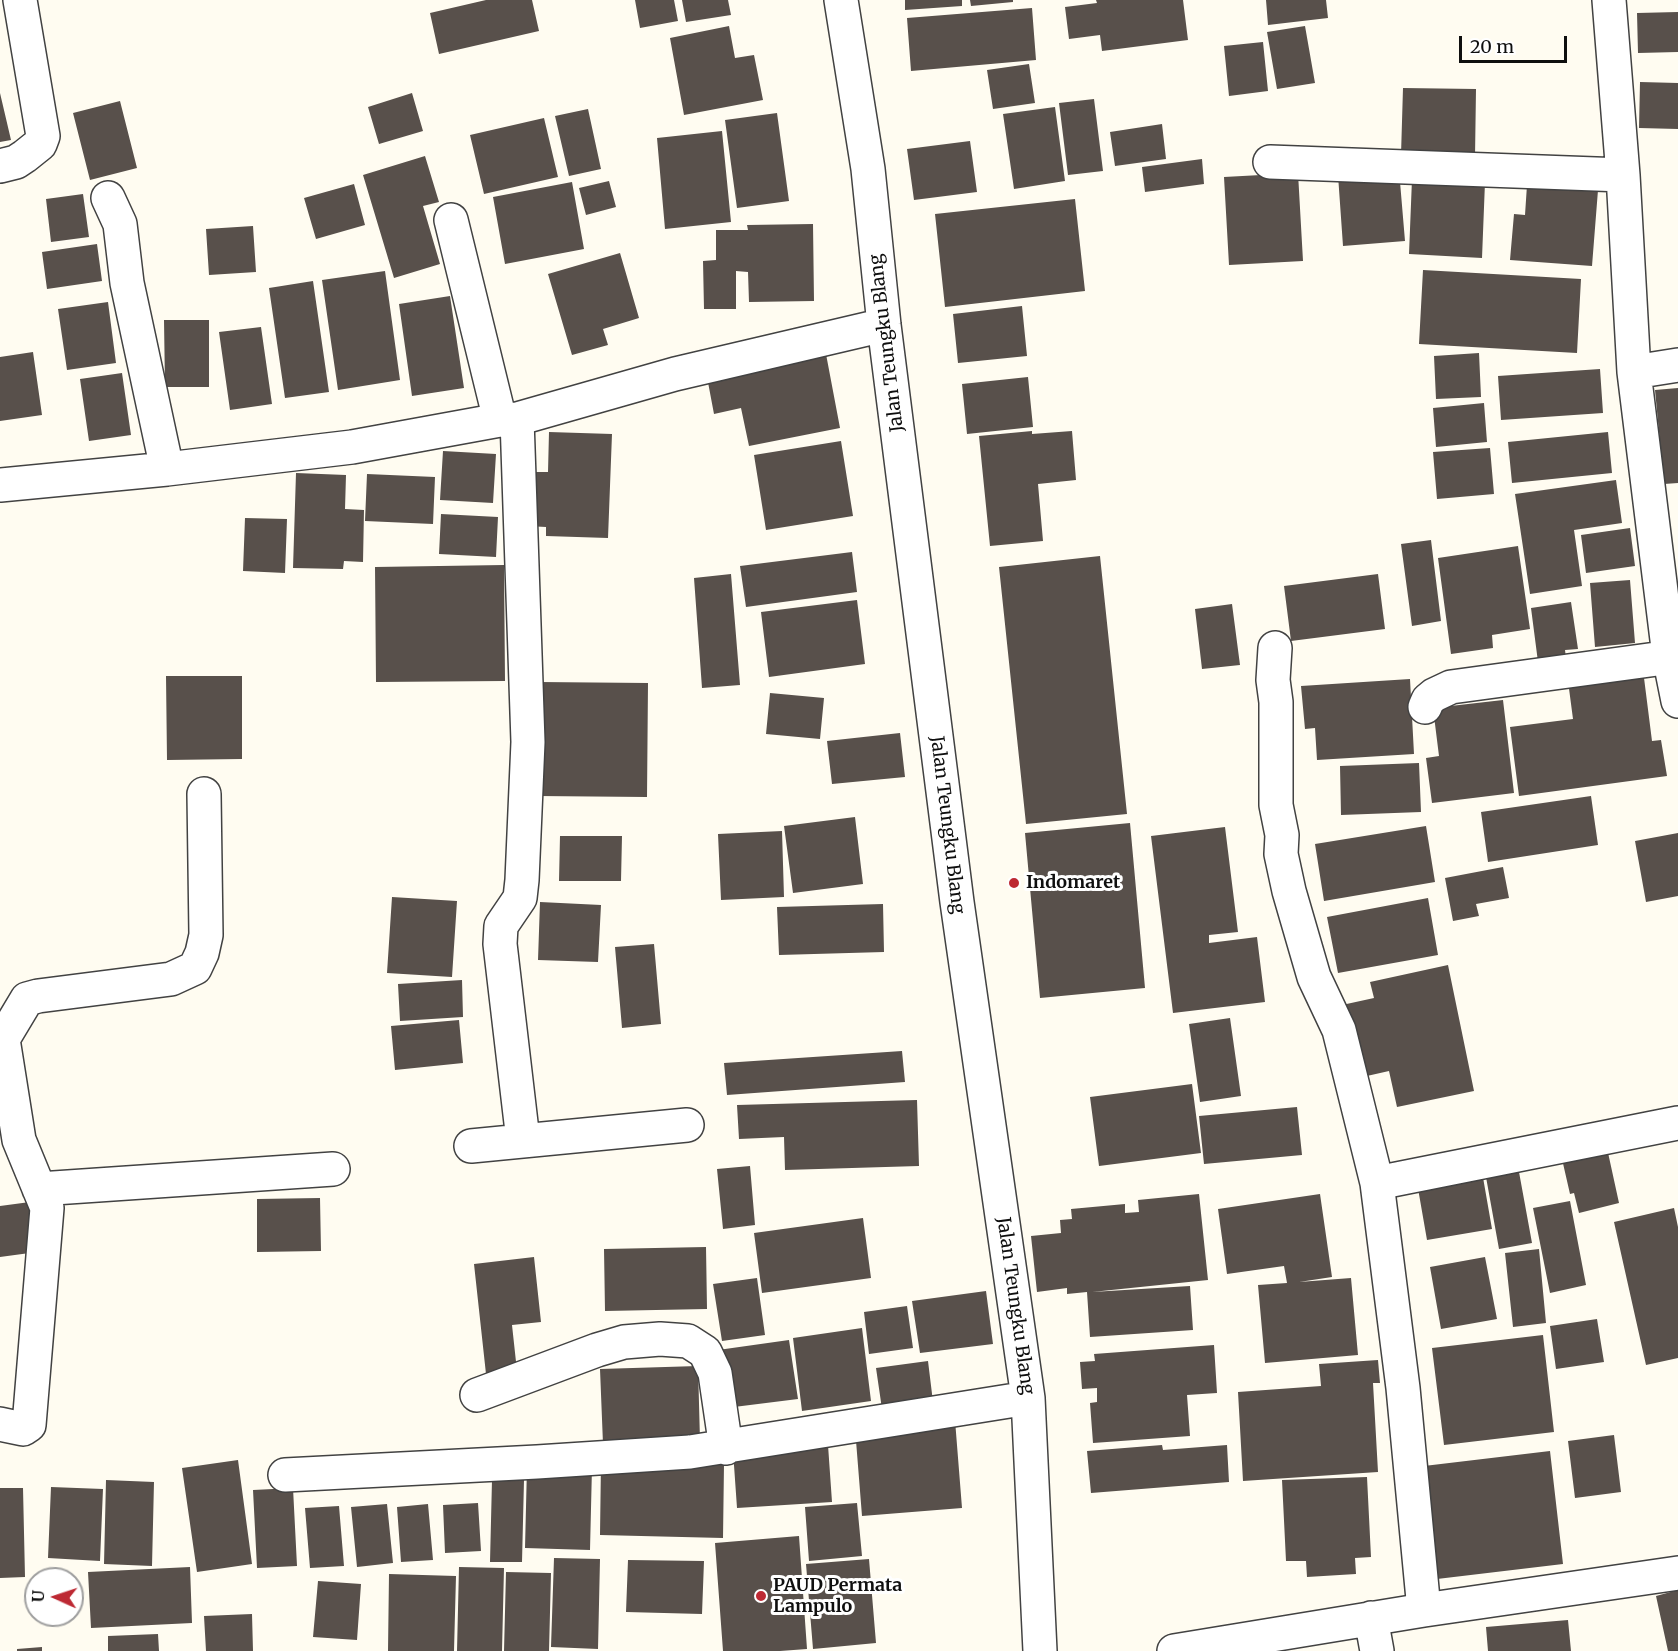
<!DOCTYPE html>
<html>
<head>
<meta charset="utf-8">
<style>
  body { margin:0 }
  #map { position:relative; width:1678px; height:1651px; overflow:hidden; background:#fffcf1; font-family:Merriweather,serif }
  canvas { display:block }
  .north { position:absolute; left:24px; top:1567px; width:60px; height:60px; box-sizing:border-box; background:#fff; border:2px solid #9f9f9f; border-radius:50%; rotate:273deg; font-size:16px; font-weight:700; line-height:24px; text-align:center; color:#0f0f0f }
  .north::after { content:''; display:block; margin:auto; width:21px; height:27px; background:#bd2933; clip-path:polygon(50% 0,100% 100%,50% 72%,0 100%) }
  .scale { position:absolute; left:1459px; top:36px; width:108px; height:27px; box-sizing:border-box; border:3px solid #0f0f0f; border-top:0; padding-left:8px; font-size:18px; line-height:21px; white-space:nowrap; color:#0f0f0f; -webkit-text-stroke:4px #fff; paint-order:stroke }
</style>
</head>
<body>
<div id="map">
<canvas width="1678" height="1651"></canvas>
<div class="north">U</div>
<div class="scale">20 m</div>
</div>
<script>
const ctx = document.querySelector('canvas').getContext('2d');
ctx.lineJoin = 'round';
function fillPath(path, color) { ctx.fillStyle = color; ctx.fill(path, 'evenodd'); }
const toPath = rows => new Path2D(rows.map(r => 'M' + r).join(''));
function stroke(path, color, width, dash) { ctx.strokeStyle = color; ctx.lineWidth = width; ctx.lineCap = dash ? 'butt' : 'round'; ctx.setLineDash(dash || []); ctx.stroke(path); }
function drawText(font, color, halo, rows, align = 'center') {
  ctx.font = font + ' Merriweather,serif'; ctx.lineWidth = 6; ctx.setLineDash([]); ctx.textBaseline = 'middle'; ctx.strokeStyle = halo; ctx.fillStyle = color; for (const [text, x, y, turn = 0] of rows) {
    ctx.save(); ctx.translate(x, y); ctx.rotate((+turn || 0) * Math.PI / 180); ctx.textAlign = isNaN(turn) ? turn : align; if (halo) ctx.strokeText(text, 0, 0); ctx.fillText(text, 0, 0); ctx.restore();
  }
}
fillPath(toPath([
  [486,0,532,0,539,31,439,54,430,13],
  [635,0,674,0,678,21,640,28],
  [682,0,728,0,731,15,686,22],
  [905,0,962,0,962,6,905,10],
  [970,0,1013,0,1013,2,971,6],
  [1096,0,1183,0,1188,40,1102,51,1100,35,1069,39,1065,7,1097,3],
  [1266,0,1326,0,1328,18,1268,25],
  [1032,8,1036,60,911,71,907,18],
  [1678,12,1678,52,1638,53,1637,13],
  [729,26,735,58,754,55,763,100,684,115,670,38],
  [1305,26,1315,83,1277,89,1267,32],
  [1263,42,1268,91,1229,96,1224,46],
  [1029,64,1035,103,993,109,987,70],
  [1640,82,1678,83,1678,129,1639,128],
  [1403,88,1476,89,1475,157,1401,155],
  [0,93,11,140,0,142],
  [412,93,423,131,379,144,368,107],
  [1094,99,1103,171,1068,175,1059,103],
  [120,101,137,168,90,180,73,113],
  [1055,107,1065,181,1014,189,1003,114],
  [588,109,601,169,569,176,555,116],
  [777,113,789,201,737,208,725,120],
  [544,118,558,177,484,194,470,135],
  [1162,124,1166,159,1115,166,1110,132],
  [722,131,731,222,665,229,657,138],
  [970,141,977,192,914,200,907,149],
  [425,156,439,202,423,206,440,264,394,278,363,175],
  [1202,159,1204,184,1145,192,1142,167],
  [1399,170,1405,241,1343,246,1338,175],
  [1298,173,1303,261,1229,265,1224,177],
  [1412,179,1485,182,1482,258,1409,254],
  [609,181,616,207,586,215,579,188],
  [572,182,584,249,505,264,493,197],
  [354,184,365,225,316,239,304,198],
  [1527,185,1598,190,1592,266,1510,260,1514,214,1525,215],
  [83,194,89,237,51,242,46,199],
  [1075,199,1085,291,945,307,935,214],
  [813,224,814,301,749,302,748,272,736,271,736,309,704,309,703,261,716,260,716,230,748,230,747,225],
  [253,226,256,272,209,275,206,229],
  [97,244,102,281,47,289,42,252],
  [620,253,639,318,603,329,608,345,572,355,548,274],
  [1423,270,1581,279,1577,353,1419,344],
  [385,271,400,380,338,390,322,280],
  [313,281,329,392,285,398,269,288],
  [450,296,464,388,412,396,399,304],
  [108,302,116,363,67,370,58,309],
  [1022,306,1027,356,958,363,953,314],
  [164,320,209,320,209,387,165,387],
  [261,327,272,404,230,410,219,332],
  [33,352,42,415,0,421,0,357],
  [1479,353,1481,397,1436,399,1434,356],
  [826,354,840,428,749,446,741,408,714,414,707,377],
  [1600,369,1603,413,1501,420,1498,376],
  [122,373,131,435,89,441,80,379],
  [1028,377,1033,427,967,434,962,384],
  [1678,388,1678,483,1664,484,1655,390],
  [1484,403,1487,442,1436,447,1433,408],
  [1032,431,1032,434,1072,431,1076,480,1038,484,1043,541,990,546,979,436],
  [549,432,612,434,608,538,546,536,546,527,527,526,529,472,548,472],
  [1608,432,1612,473,1512,483,1508,442],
  [841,441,853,516,766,530,754,455],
  [1490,448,1494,494,1437,499,1433,452],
  [443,451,496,454,493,503,440,500],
  [296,473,346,475,345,509,364,510,363,562,344,561,343,569,293,568],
  [367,474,435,477,433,524,365,521],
  [1616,480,1622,523,1574,530,1582,586,1530,594,1515,494],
  [441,514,498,517,496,557,439,554],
  [245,518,287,519,285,573,243,571],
  [1630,528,1635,566,1586,573,1581,535],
  [1431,540,1441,621,1412,626,1401,544],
  [1518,546,1530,629,1492,635,1493,648,1451,654,1438,558],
  [852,552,857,592,746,607,740,566],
  [1100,556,1127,814,1026,824,999,567],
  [504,565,505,681,376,682,375,567],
  [731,574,740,685,702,688,694,578],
  [1378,574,1385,629,1291,641,1284,586],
  [1630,580,1635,643,1595,647,1590,583],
  [857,600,865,664,769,677,761,612],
  [1571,602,1578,649,1565,650,1566,658,1538,662,1531,608],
  [1232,604,1240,665,1202,669,1195,609],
  [1643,670,1652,741,1661,740,1667,776,1519,796,1510,727,1573,719,1568,681],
  [166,676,242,676,242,759,167,760],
  [1410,679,1414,754,1317,760,1315,728,1305,729,1301,686],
  [539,682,648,683,647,797,538,796],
  [770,693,824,698,820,739,766,734],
  [1503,700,1514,793,1432,803,1426,758,1439,756,1433,708],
  [900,733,905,777,832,784,827,741],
  [1419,763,1421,812,1341,815,1340,766],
  [1591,796,1598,845,1488,862,1481,812],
  [855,817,863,884,793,893,784,826],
  [1130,823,1145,988,1040,998,1025,833],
  [1426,826,1435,882,1324,901,1315,844],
  [1225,827,1238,932,1209,935,1209,943,1257,937,1265,1002,1173,1013,1151,836],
  [782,831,784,897,721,900,718,834],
  [1678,833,1678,896,1646,902,1635,841],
  [560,836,622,836,621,881,559,881],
  [1503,867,1509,898,1476,904,1479,916,1453,921,1445,878],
  [392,897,457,901,452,977,387,973],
  [1428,898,1438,955,1338,973,1327,917],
  [540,902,601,905,598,962,538,960],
  [883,904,884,952,779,955,777,907],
  [654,944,661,1024,622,1028,615,947],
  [1448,965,1474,1091,1397,1107,1389,1071,1358,1078,1342,1005,1374,998,1370,982],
  [462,980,463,1017,400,1021,398,984],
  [1230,1018,1241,1096,1200,1102,1189,1024],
  [459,1020,463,1063,395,1070,391,1026],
  [902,1051,905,1082,727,1095,724,1063],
  [1192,1084,1201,1153,1099,1166,1090,1097],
  [917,1100,919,1166,785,1170,784,1137,739,1139,737,1105],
  [1297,1107,1302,1155,1204,1164,1199,1116],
  [1607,1148,1619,1203,1579,1213,1574,1193,1570,1194,1562,1159],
  [750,1166,755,1225,723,1229,717,1169],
  [1481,1166,1492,1229,1427,1240,1416,1177],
  [1519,1172,1532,1243,1499,1249,1486,1177],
  [1199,1194,1208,1280,1092,1292,1190,1286,1193,1330,1090,1337,1087,1292,1067,1294,1067,1288,1037,1292,1031,1236,1061,1233,1060,1220,1072,1219,1071,1209,1125,1204,1125,1213,1139,1212,1138,1200],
  [1320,1194,1332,1277,1299,1282,1351,1278,1358,1355,1265,1363,1258,1285,1287,1283,1284,1266,1227,1274,1218,1209],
  [320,1198,321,1251,257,1252,257,1199],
  [1570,1201,1586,1285,1550,1293,1533,1208],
  [30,1202,37,1252,0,1257,0,1206],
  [1674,1208,1678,1227,1678,1358,1646,1365,1614,1222],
  [863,1218,871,1278,762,1293,754,1233],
  [706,1247,707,1309,605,1311,604,1249],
  [1539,1249,1546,1323,1513,1327,1505,1253],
  [534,1257,541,1322,512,1325,517,1371,486,1374,474,1264],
  [1485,1257,1497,1319,1441,1329,1430,1267],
  [757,1278,765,1335,722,1341,713,1284],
  [986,1291,993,1344,920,1353,912,1301],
  [907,1306,913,1348,869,1354,864,1312],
  [1597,1319,1604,1362,1556,1369,1550,1326],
  [862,1328,871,1401,802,1411,793,1338],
  [1543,1335,1554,1432,1444,1445,1432,1348],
  [789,1340,798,1399,726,1408,718,1350],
  [1214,1345,1217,1393,1187,1395,1190,1436,1093,1443,1090,1403,1097,1402,1097,1388,1082,1389,1080,1362,1095,1361,1094,1354],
  [1378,1360,1380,1383,1373,1383,1378,1472,1243,1481,1238,1392,1321,1386,1319,1364],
  [928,1361,933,1402,882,1409,876,1368],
  [698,1366,700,1441,603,1444,600,1369],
  [955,1420,962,1508,862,1516,855,1428],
  [1614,1435,1621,1492,1575,1498,1568,1441],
  [828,1445,832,1502,737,1508,733,1451],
  [1162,1445,1163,1450,1227,1445,1229,1482,1091,1493,1087,1451],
  [1550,1451,1563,1564,1437,1579,1424,1466],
  [238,1460,252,1564,197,1572,182,1468],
  [601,1461,724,1464,723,1538,600,1535],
  [527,1466,592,1467,590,1550,525,1548],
  [1367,1477,1371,1557,1355,1558,1356,1574,1307,1577,1306,1561,1286,1561,1282,1480],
  [106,1480,154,1482,152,1566,104,1564],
  [492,1480,524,1480,522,1562,490,1562],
  [51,1487,103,1489,100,1561,48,1558],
  [0,1488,23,1488,25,1577,0,1578],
  [293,1488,297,1566,257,1568,253,1490],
  [478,1503,481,1551,445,1553,443,1505],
  [857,1503,862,1556,809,1561,805,1507],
  [387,1504,393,1563,357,1567,351,1507],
  [428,1504,433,1560,401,1562,397,1507],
  [339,1506,344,1566,310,1568,305,1508],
  [799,1536,807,1649,780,1651,723,1651,715,1543],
  [554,1558,600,1559,598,1649,551,1647],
  [869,1559,876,1643,813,1649,806,1564],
  [628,1560,704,1561,702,1614,626,1612],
  [190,1567,192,1623,91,1628,88,1572],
  [459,1567,504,1568,502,1651,457,1651],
  [506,1572,551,1573,549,1651,504,1651],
  [389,1574,456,1576,454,1651,388,1651],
  [318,1581,361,1584,357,1640,313,1637],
  [1678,1590,1678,1651,1668,1651,1656,1596],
  [252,1614,253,1651,206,1651,204,1616],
  [1568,1620,1571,1651,1488,1651,1486,1627],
  [158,1634,159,1651,108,1651,108,1636],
  [42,1647,42,1651,17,1651,17,1649]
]), '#58504b');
const minor = toPath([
  [841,0,868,169,884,325,957,902,1028,1398,1040,1651],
  [1609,0,1623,175,1634,372,1669,656,1678,701],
  [1270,162,1623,175],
  [0,166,16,162,25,156,40,144,43,136,20,0],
  [108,198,120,224,127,283,167,469],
  [451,220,500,420],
  [1634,372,1678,365],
  [517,419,528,742,522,880,520,898,501,926,500,944,523,1140],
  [0,485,167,469,352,447,500,420,517,419,675,374,884,325],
  [1275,648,1273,680,1276,702,1276,805,1282,835,1281,854,1289,891,1314,977,1339,1030,1377,1183,1403,1388,1424,1610],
  [1425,707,1428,700,1434,695,1451,687,1678,656],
  [0,1030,3,1039,19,1140,47,1208,29,1425,23,1429,0,1424],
  [0,1039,3,1039,27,999,38,996,171,979,195,968,202,953,206,935,204,794],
  [471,1146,687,1125],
  [1377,1183,1678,1123],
  [39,1189,333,1169],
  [477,1395,597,1350,624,1342,660,1339,688,1341,705,1352,715,1373,726,1448],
  [285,1475,537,1462,690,1452,1028,1398],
  [1371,1618,1377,1651],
  [1174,1651,1424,1610,1678,1573]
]);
stroke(minor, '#424242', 36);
stroke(minor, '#fff', 33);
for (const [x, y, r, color] of [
  [1014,883,6,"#bd2933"],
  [761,1596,6,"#bd2933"]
]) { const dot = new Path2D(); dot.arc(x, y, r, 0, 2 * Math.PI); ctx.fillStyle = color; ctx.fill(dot); stroke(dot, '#fff', 2); }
drawText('18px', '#0f0f0f', '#fff', [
  ["Jalan Teungku Blang",887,343,-97],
  ["Jalan Teungku Blang",947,825,83],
  ["Jalan Teungku Blang",1015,1306,82]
]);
drawText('bold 18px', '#0f0f0f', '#fff', [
  ["Indomaret",1026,883],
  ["PAUD Permata",773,1586],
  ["Lampulo",773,1607]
], 'left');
</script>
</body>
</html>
